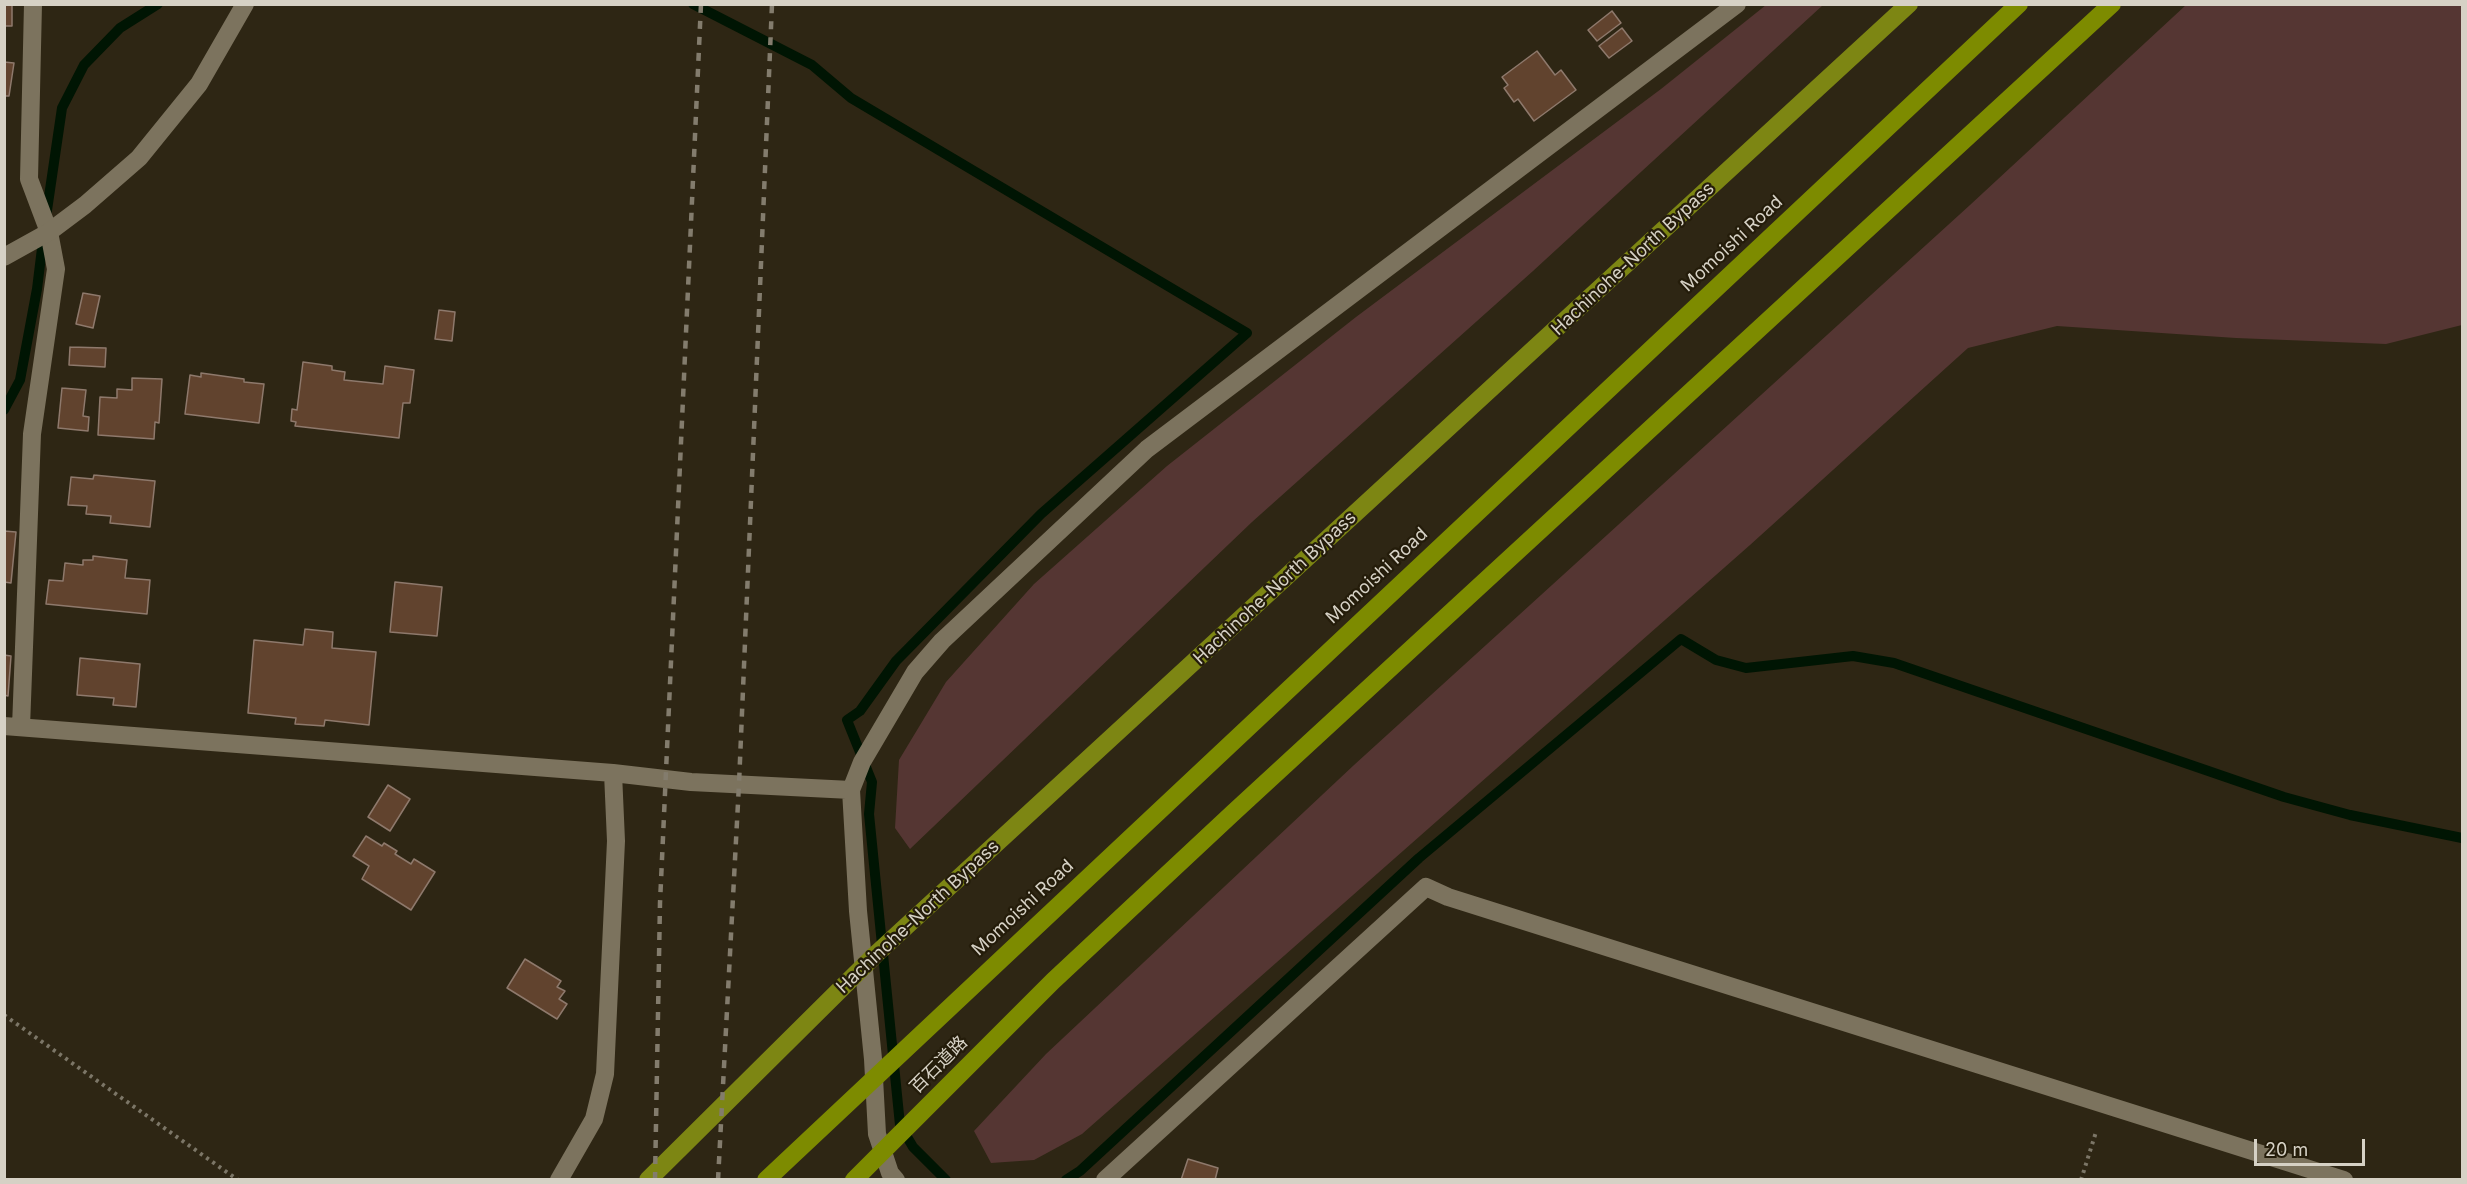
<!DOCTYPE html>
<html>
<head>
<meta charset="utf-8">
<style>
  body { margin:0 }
  #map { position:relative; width:2467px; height:1184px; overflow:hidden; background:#2e2614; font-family:Inter,sans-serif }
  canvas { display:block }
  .frame { position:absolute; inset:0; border:6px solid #d6d1c5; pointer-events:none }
  .scale { position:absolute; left:2254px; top:1139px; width:111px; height:27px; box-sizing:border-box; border:3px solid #d6d1c5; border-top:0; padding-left:8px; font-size:18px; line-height:21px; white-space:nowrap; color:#d6d1c5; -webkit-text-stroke:4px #241c0a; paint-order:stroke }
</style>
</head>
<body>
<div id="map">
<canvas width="2467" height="1184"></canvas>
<div class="frame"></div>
<div class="scale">20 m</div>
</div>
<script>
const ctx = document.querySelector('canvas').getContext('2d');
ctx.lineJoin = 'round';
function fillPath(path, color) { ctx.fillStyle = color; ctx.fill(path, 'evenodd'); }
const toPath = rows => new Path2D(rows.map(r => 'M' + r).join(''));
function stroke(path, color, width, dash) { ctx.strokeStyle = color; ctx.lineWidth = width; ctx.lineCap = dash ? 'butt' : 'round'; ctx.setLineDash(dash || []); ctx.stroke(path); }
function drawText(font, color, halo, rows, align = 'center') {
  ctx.font = font + ' Inter,"Noto Sans JP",sans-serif'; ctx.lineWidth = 4.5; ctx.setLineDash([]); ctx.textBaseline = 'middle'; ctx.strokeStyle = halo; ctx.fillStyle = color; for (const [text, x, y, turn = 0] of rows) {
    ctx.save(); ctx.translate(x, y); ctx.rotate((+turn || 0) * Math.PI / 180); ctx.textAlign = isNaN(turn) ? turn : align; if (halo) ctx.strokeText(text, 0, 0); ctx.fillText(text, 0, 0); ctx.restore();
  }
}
fillPath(toPath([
  [1766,5,1823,5,1533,271,1252,522,910,849,895,828,899,760,946,682,1034,584,1167,466,1356,317,1661,89],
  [2186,5,2462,5,2462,325,2386,344,2236,338,2057,326,1968,348,1750,545,1082,1134,1034,1160,991,1163,974,1131,1046,1054,1354,765,1970,205]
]), '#553633');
stroke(toPath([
  [693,4,812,65,851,98,1247,333,1041,514,896,661,860,711,847,720,872,782,869,814,900,1125,913,1147,946,1180],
  [46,217,62,108,84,65,120,28,158,4],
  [4,410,20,380,37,289,44,232],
  [1066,1180,1080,1171,1419,858,1681,639,1716,660,1746,668,1853,656,1894,663,2284,797,2350,815,2462,838]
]), '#001503', 10);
const building = toPath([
  [4,4,12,4,12,26,4,26,4,4],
  [1612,11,1621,23,1597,41,1588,30,1612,11],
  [1622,28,1632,41,1609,58,1599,46,1622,28],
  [1537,51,1555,75,1561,70,1576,90,1534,121,1518,99,1514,102,1504,88,1508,85,1502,77,1537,51],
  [4,62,14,63,9,96,4,96,4,62],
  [83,293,100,296,93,328,76,324,83,293],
  [439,310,455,312,452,341,435,339,439,310],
  [70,347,106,348,105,367,69,365,70,347],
  [303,362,332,366,332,370,345,372,344,380,383,384,385,366,414,370,410,403,403,403,399,438,295,426,296,422,291,421,292,409,297,410,303,362],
  [201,373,244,379,244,382,264,384,259,423,185,414,190,375,201,377,201,373],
  [132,378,162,379,159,423,155,422,154,439,98,435,100,397,117,398,117,389,132,390,132,378],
  [62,388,86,390,83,416,89,417,88,431,58,428,62,388],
  [94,475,155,481,150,527,110,523,111,516,86,514,87,506,68,505,71,477,93,479,94,475],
  [4,531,16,532,11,583,4,582,4,531],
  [93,556,127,560,125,578,150,580,147,614,46,604,49,580,63,581,65,563,83,565,83,560,93,560,93,556],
  [395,582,442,587,437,636,390,632,395,582],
  [305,629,333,632,332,648,376,652,369,725,325,720,324,726,295,724,296,718,248,713,254,640,303,645,305,629],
  [4,655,11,656,8,696,4,695,4,655],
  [80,658,140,664,136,707,113,705,114,698,77,695,80,658],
  [388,785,410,799,390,831,368,817,388,785],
  [366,836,382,846,384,843,397,851,395,854,411,864,414,859,435,872,411,910,362,879,369,866,353,856,366,836],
  [525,959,561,981,557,987,565,991,559,999,567,1004,557,1019,507,988,525,959],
  [1188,1159,1218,1168,1215,1180,1181,1180,1188,1159]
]);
fillPath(building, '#61432e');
stroke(building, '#8e796c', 1.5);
stroke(toPath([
  [4,1015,238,1180],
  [2081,1180,2096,1132]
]), '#7c7667', 4, [3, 4.5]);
stroke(toPath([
  [4,726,613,773,691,782,851,790],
  [21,727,32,434,56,269,49,232,29,179,33,4],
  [559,1180,594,1119,605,1074,616,841,613,773],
  [896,1180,890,1173,877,1134,873,1059,858,911,851,790,862,762,915,672,942,641,1147,449,1737,4],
  [1105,1180,1426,887,1448,897,2344,1180]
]), '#7c735e', 18);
stroke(toPath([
  [4,257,49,232,85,205,139,158,199,84,245,4]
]), '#7c735e', 18);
stroke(toPath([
  [648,1180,875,955,1909,4]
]), '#7d8613', 18);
stroke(toPath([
  [766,1180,2019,4],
  [854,1180,1053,981,1234,812,2112,4]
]), '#7d8b00', 18);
stroke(toPath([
  [655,1180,660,903,701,4],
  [718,1180,739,784,772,4]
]), '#837c6d', 4.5, [8, 8]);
drawText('18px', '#d6d1c5', '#241c0a', [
  ["Momoishi Road",1732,244,-43],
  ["Hachinohe-North Bypass",1633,259,-43],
  ["Momoishi Road",1377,576,-43],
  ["Hachinohe-North Bypass",1275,588,-43],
  ["Momoishi Road",1023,908,-43],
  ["Hachinohe-North Bypass",918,917,-43],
  ["百石道路",939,1065,-45]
]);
</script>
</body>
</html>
